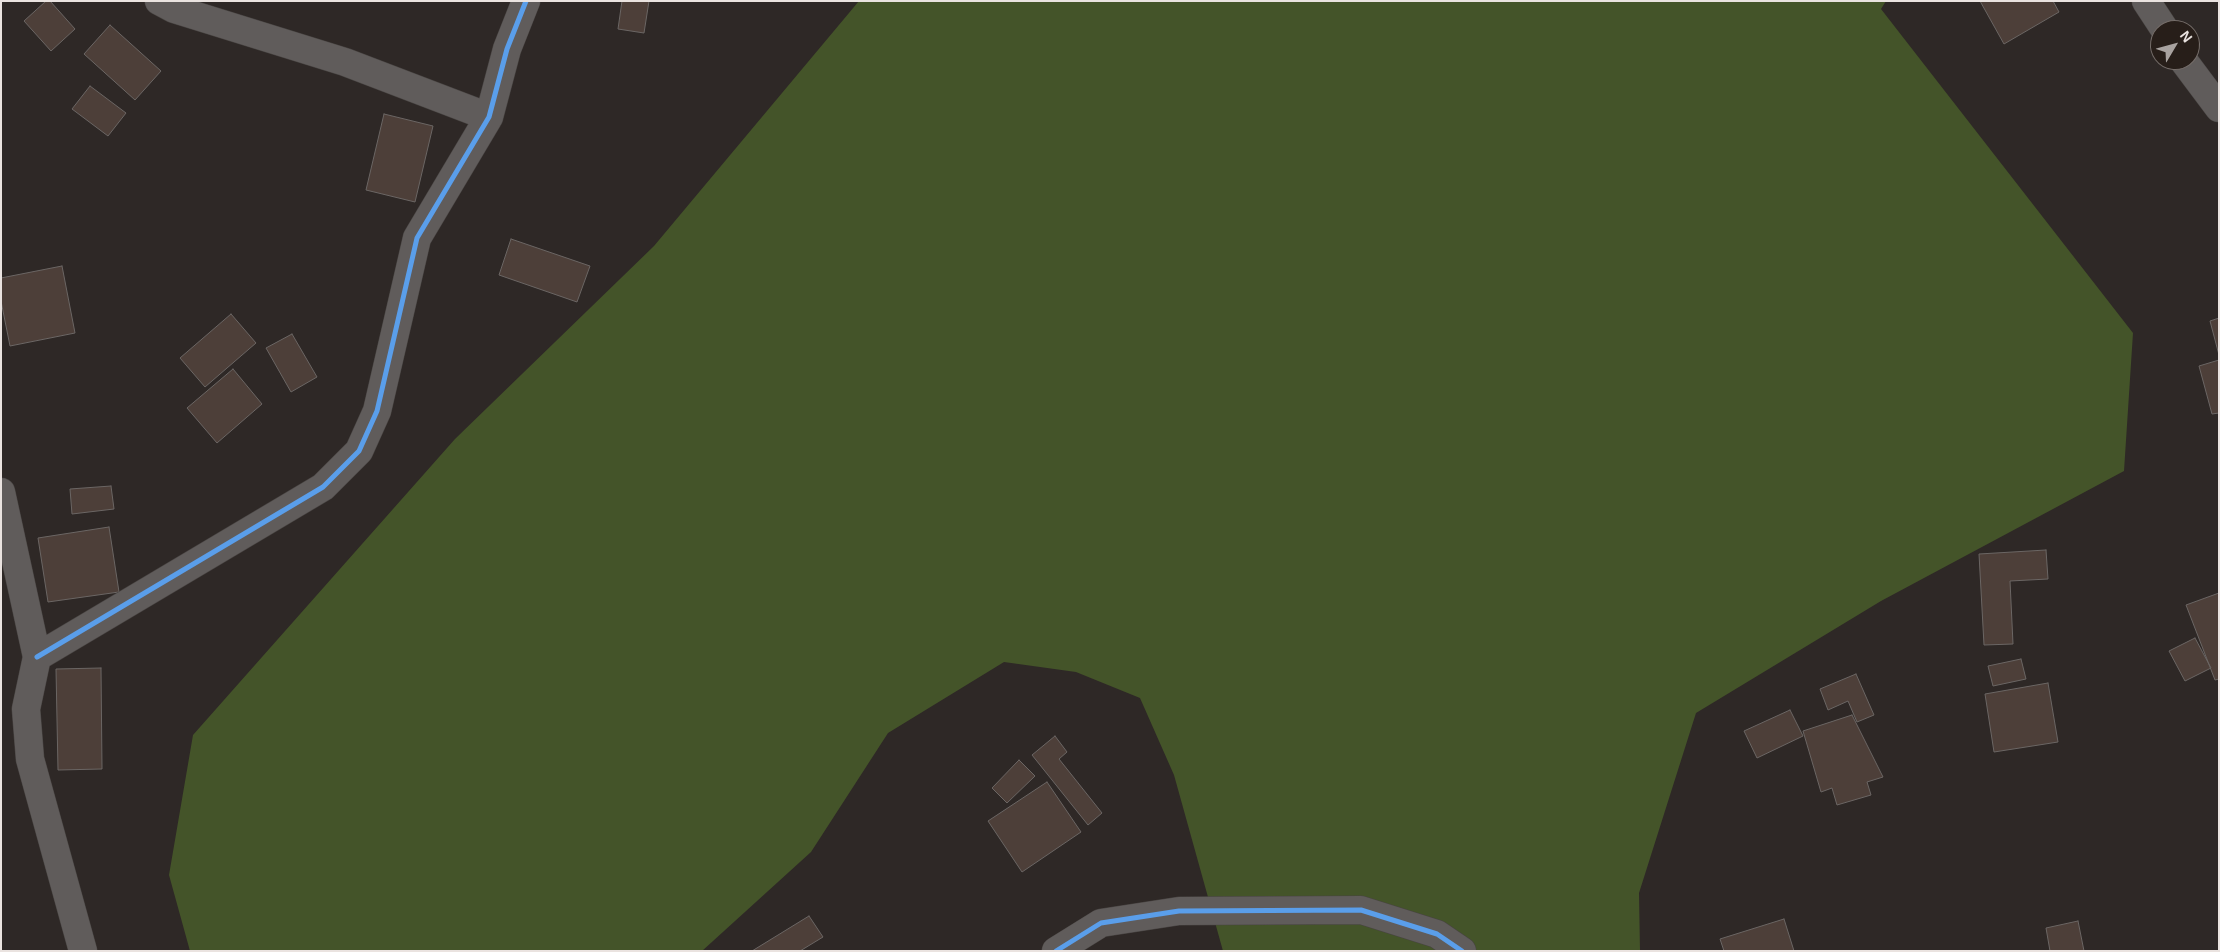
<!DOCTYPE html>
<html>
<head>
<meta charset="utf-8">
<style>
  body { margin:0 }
  #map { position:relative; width:2220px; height:952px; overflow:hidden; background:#2e2826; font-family:Helvetica,sans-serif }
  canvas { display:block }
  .frame { position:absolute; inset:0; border:2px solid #eae3e0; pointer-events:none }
  .north { position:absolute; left:2150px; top:20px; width:50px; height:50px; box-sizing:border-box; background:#271e19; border:1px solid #756d69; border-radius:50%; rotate:53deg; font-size:14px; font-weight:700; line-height:20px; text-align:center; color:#eae3e0 }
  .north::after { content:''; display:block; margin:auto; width:18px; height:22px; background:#a8a29f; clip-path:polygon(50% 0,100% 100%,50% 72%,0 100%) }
</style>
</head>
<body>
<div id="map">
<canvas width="2220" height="952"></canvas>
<div class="frame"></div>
<div class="north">N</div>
</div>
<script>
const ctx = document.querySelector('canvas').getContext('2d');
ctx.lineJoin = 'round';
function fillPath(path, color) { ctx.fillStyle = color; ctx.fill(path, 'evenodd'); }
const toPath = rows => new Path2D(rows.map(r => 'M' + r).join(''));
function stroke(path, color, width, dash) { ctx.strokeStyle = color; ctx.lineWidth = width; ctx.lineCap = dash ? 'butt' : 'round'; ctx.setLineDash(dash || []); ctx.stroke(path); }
fillPath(toPath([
  [859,1,1886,1,1881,9,2133,333,2124,471,1881,601,1696,713,1639,893,1640,951,1223,951,1174,775,1140,698,1076,672,1004,662,888,733,811,852,702,951,190,951,169,875,193,735,455,439,654,246]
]), '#445429');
const building = toPath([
  [46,1,50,1,75,29,51,51,24,21,46,1],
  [622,1,649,1,644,33,618,29,622,1],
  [1980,1,2053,1,2059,12,2004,44,1980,1],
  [110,25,161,71,135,100,84,54,110,25],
  [90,86,126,113,108,136,72,109,90,86],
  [384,114,433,126,415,202,366,190,384,114],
  [511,239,590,266,577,302,499,275,511,239],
  [62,266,75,333,10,346,1,301,1,278,62,266],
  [231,314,256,343,205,387,180,358,231,314],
  [2219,318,2219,355,2210,321,2219,318],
  [292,334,317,377,291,392,266,348,292,334],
  [2219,360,2219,413,2212,414,2199,366,2219,360],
  [233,369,262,404,217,443,187,408,233,369],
  [111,486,114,509,72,514,70,489,111,486],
  [109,527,119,592,48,602,38,538,109,527],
  [2046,550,2048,579,2010,581,2013,644,1984,645,1979,554,2046,550],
  [2219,593,2219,679,2215,680,2186,605,2219,593],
  [2195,638,2211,668,2185,681,2169,651,2195,638],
  [2021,659,2026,679,1993,686,1988,666,2021,659],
  [101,668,102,769,58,770,56,669,101,668],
  [1856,674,1874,715,1857,722,1848,701,1828,710,1820,689,1856,674],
  [2048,683,2058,742,1994,752,1985,694,2048,683],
  [1790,710,1803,736,1757,758,1744,731,1790,710],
  [1852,715,1883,777,1867,782,1871,795,1837,805,1832,788,1821,792,1803,731,1852,715],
  [1055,736,1067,752,1059,759,1102,813,1088,825,1032,755,1055,736],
  [1019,760,1035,776,1007,803,992,788,1019,760],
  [1047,782,1081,832,1022,872,988,821,1047,782],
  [809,916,823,937,800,951,752,951,809,916],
  [1784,919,1794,951,1724,951,1720,939,1784,919],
  [2078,921,2084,951,2050,951,2046,928,2078,921]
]);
fillPath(building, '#4d3f39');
stroke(building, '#6b6664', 1);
const minor = toPath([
  [159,1,174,9,345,62,489,117],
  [2146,1,2165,30],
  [2183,60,2219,108],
  [1,492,37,657,26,709,30,759,83,951],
  [37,657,323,487,359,451,377,411,417,238,489,117,507,49,526,1],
  [1056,951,1101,923,1179,911,1361,910,1437,934,1462,951]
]);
stroke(minor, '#484442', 29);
stroke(minor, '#605c5b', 28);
stroke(toPath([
  [37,657,323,487,359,451,377,411,417,238,489,117,507,49,526,1],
  [1056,951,1101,923,1179,911,1361,910,1437,934,1462,951]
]), '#5a9eea', 5);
</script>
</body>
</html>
